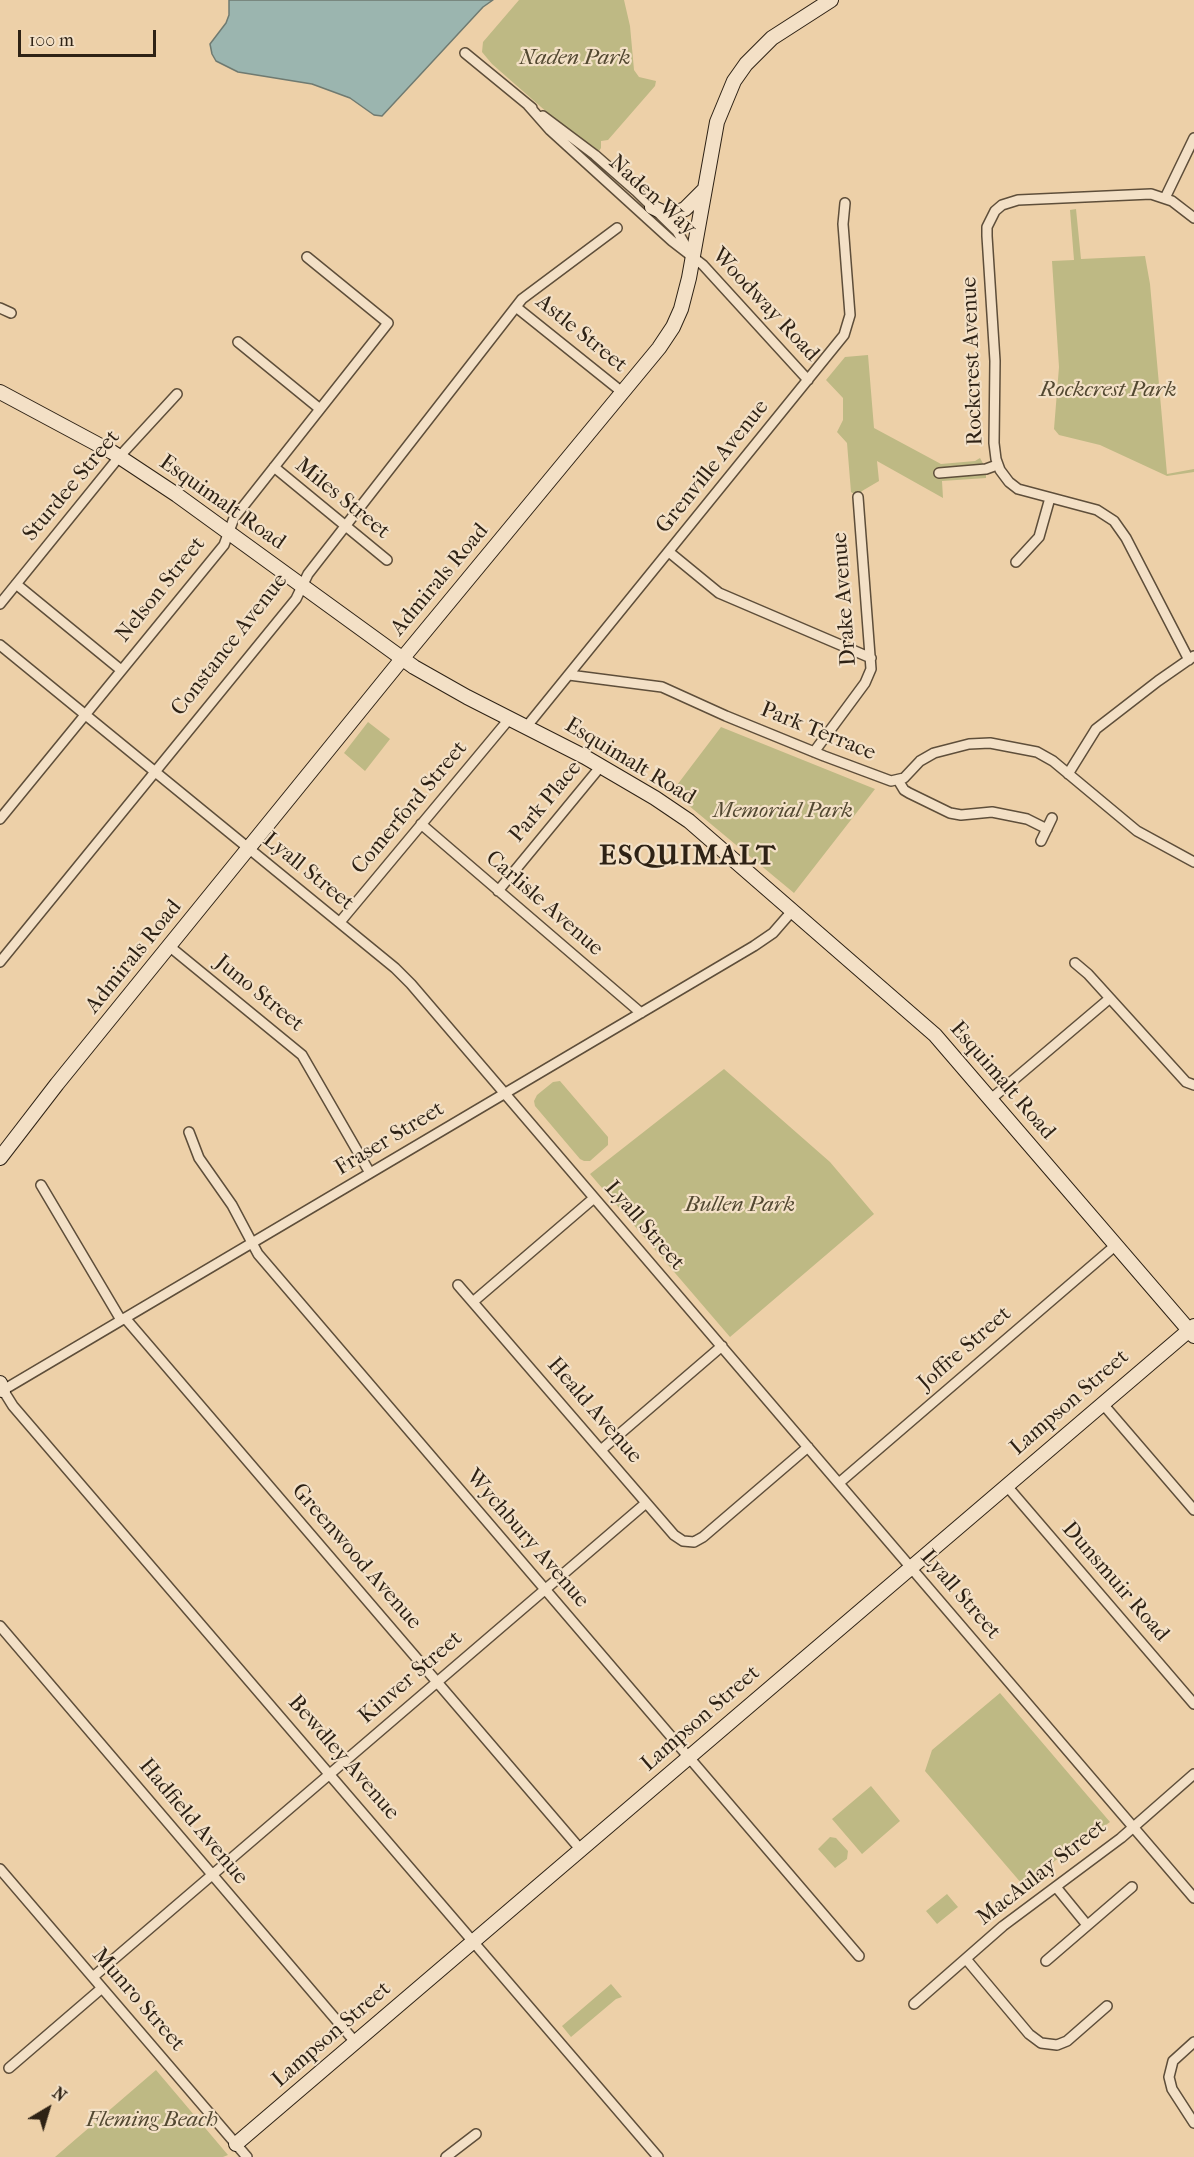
<!DOCTYPE html>
<html>
<head>
<meta charset="utf-8">
<style>
  body { margin:0 }
  #map { position:relative; width:1194px; height:2157px; overflow:hidden; background:#edd0a8; font-family:"IM FELL French Canon",serif }
  canvas { display:block }
  .north { position:absolute; left:18px; top:2079px; width:60px; height:60px; -webkit-text-stroke:4px #f3e0c6; paint-order:stroke; rotate:38deg; font-size:16px; font-weight:700; line-height:24px; text-align:center; color:#2e2215 }
  .north::after { content:''; display:block; margin:auto; width:21px; height:27px; background:#2e2215; clip-path:polygon(50% 0,100% 100%,50% 72%,0 100%) }
  .scale { position:absolute; left:18px; top:30px; width:138px; height:27px; box-sizing:border-box; border:3px solid #2e2215; border-top:0; padding-left:8px; font-size:18px; line-height:21px; white-space:nowrap; color:#2e2215; -webkit-text-stroke:4px #f3e0c6; paint-order:stroke }
</style>
</head>
<body>
<div id="map">
<canvas width="1194" height="2157"></canvas>
<div class="north">N</div>
<div class="scale">100 m</div>
</div>
<script>
const ctx = document.querySelector('canvas').getContext('2d');
ctx.lineJoin = 'round';
function fillPath(path, color) { ctx.fillStyle = color; ctx.fill(path, 'evenodd'); }
const toPath = rows => new Path2D(rows.map(r => 'M' + r).join(''));
function stroke(path, color, width, dash) { ctx.strokeStyle = color; ctx.lineWidth = width; ctx.lineCap = dash ? 'butt' : 'round'; ctx.setLineDash(dash || []); ctx.stroke(path); }
function drawText(font, color, halo, rows, align = 'center') {
  ctx.font = font + ' "IM FELL French Canon",serif'; ctx.lineWidth = 4.5; ctx.setLineDash([]); ctx.textBaseline = 'middle'; ctx.strokeStyle = halo; ctx.fillStyle = color; for (const [text, x, y, turn = 0] of rows) {
    ctx.save(); ctx.translate(x, y); ctx.rotate((+turn || 0) * Math.PI / 180); ctx.textAlign = isNaN(turn) ? turn : align; if (halo) ctx.strokeText(text, 0, 0); ctx.fillText(text, 0, 0); ctx.restore();
  }
}
fillPath(toPath([
  [519,0,624,0,630,26,634,70,639,77,656,81,655,86,608,140,601,141,601,148,599,151,549,114,492,64,482,52,483,42],
  [1076,209,1081,259,1145,256,1150,284,1167,474,1194,469,1194,472,1167,476,1100,445,1059,435,1054,429,1059,367,1052,261,1074,260,1070,210],
  [868,355,874,428,941,464,975,461,980,458,986,469,986,478,942,481,943,498,877,461,879,481,862,491,858,497,851,492,847,443,837,432,843,420,843,398,826,380,845,357],
  [368,722,390,739,365,771,344,753],
  [721,727,875,789,794,893,688,805,671,793],
  [724,1069,830,1162,874,1214,730,1337,590,1174],
  [560,1081,608,1137,608,1145,590,1161,584,1161,580,1159,535,1106,534,1101,537,1095,553,1082],
  [1000,1693,1110,1822,1022,1884,925,1771,932,1750],
  [871,1786,900,1821,862,1854,832,1819],
  [830,1837,836,1838,848,1851,847,1859,835,1868,818,1849],
  [947,1894,958,1907,937,1924,926,1911],
  [611,1984,622,1997,616,1999,571,2037,562,2026],
  [156,2070,228,2155,223,2157,55,2157]
]), '#beb984');
const water = toPath([
  [229,0,493,0,483,7,382,116,374,115,350,98,312,84,238,72,216,61,212,54,210,44,226,23,229,15,229,0]
]);
fillPath(water, '#9bb5af');
stroke(water, '#6f7a71', 1.5);
const street = toPath([
  [465,53,532,108],
  [528,105,550,130,672,241,703,265,808,380],
  [543,116,595,155,636,191,677,231,690,253],
  [1165,198,1194,138],
  [516,307,622,392],
  [0,308,11,313],
  [238,342,320,409],
  [274,467,387,560],
  [939,473,986,469,997,465],
  [669,552,719,593,871,658],
  [1016,562,1039,537,1050,498],
  [16,584,121,670],
  [0,604,119,457,177,394],
  [0,645,395,968,411,984,1194,1898],
  [1189,660,1126,538,1114,521,1097,510,1018,489,1009,482,1000,470,996,459,994,443,995,361,987,236,987,227,995,211,1002,205,1018,200,1151,194,1172,201,1194,218],
  [569,675,662,687,726,716,824,756,891,781,904,778,920,761,934,753,969,744,990,743,1037,752,1053,761,1137,831,1194,862],
  [527,726,844,335,850,315,843,224,845,203],
  [814,752,865,683,871,669,858,497],
  [1068,774,1096,729,1158,681,1194,656],
  [898,780,904,790,909,793,950,813,961,815,992,812,1027,819,1047,829],
  [0,819,224,545,234,518,388,323,307,257],
  [421,824,641,1013],
  [1041,841,1052,818],
  [498,891,601,766],
  [340,922,510,718],
  [169,946,302,1055,370,1173],
  [0,962,296,599,308,574,522,299,617,228],
  [1075,963,1088,974,1186,1082,1194,1085],
  [991,1099,1109,999],
  [189,1132,199,1158,232,1205,258,1254,859,1956],
  [41,1185,121,1320],
  [458,1285,674,1535,683,1541,694,1542,703,1537,808,1447],
  [474,1301,594,1198],
  [125,1318,581,1850],
  [3,1390,13,1406,658,2157],
  [0,1392,754,946,773,933,793,910],
  [1102,1403,1194,1510],
  [601,1450,722,1346],
  [839,1483,1116,1245],
  [1006,1485,1194,1704],
  [0,1626,356,2043],
  [0,1869,247,2157],
  [1056,1887,1087,1925],
  [966,1959,1029,2034,1041,2043,1057,2045,1067,2041,1107,2006],
  [1046,1961,1132,1887],
  [93,1977,646,1503],
  [914,2004,1003,1926,1121,1838,1194,1774],
  [1194,2042,1173,2061,1169,2077,1172,2089,1194,2123],
  [9,2068,102,1988],
  [446,2157,476,2134]
]);
const secondary = toPath([
  [652,207,667,214,675,213,685,209,703,191],
  [0,392,112,452,177,495,414,667,467,697,585,757,655,798,689,821,935,1035,1194,1336],
  [0,1158,57,1084,402,659,659,348,673,327,681,309,689,278,717,122,734,81,746,64,772,38,831,0],
  [0,1383,3,1390],
  [236,2144,1194,1326]
]);
stroke(street, '#5e4e3a', 12);
stroke(secondary, '#2e2215', 16);
stroke(street, '#f3e0c6', 9);
stroke(secondary, '#f3e0c6', 14);
drawText('italic 22px', '#524831', '#f3e0c6', [
  ["Naden Park",575,59],
  ["Rockcrest Park",1108,391],
  ["Memorial Park",783,812],
  ["Bullen Park",740,1206],
  ["Fleming Beach",152,2121]
]);
drawText('22px', '#2e2215', '#f3e0c6', [
  ["Naden Way",652,196,42],
  ["Woodway Road",765,305,47],
  ["Astle Street",581,334,39],
  ["Rockcrest Avenue",973,361,-92],
  ["Grenville Avenue",713,467,-51],
  ["Sturdee Street",72,486,-50],
  ["Miles Street",342,499,39],
  ["Esquimalt Road",222,503,35],
  ["Admirals Road",440,580,-50],
  ["Nelson Street",161,590,-51],
  ["Drake Avenue",845,599,-94],
  ["Constance Avenue",230,645,-52],
  ["Park Terrace",818,732,22],
  ["Esquimalt Road",630,762,31],
  ["Park Place",546,802,-50],
  ["Comerford Street",410,808,-50],
  ["Lyall Street",308,872,39],
  ["Carlisle Avenue",544,904,41],
  ["Admirals Road",134,957,-51],
  ["Juno Street",259,994,39],
  ["Esquimalt Road",1002,1081,49],
  ["Fraser Street",390,1139,-31],
  ["Lyall Street",644,1226,49],
  ["Joffre Street",965,1349,-41],
  ["Lampson Street",1070,1403,-41],
  ["Heald Avenue",594,1411,49],
  ["Wychbury Avenue",527,1539,49],
  ["Greenwood Avenue",356,1557,49],
  ["Dunsmuir Road",1115,1582,49],
  ["Lyall Street",960,1595,49],
  ["Kinver Street",411,1678,-41],
  ["Lampson Street",701,1719,-41],
  ["Bewdley Avenue",343,1758,49],
  ["Hadfield Avenue",193,1822,50],
  ["MacAulay Street",1042,1873,-38],
  ["Munro Street",138,2000,49],
  ["Lampson Street",332,2035,-41]
]);
ctx.letterSpacing = '1.5px';
drawText('bold 28px', '#2e2215', '#f3e0c6', [
  ["ESQUIMALT",688,857]
]);
ctx.letterSpacing = '0px';
</script>
</body>
</html>
